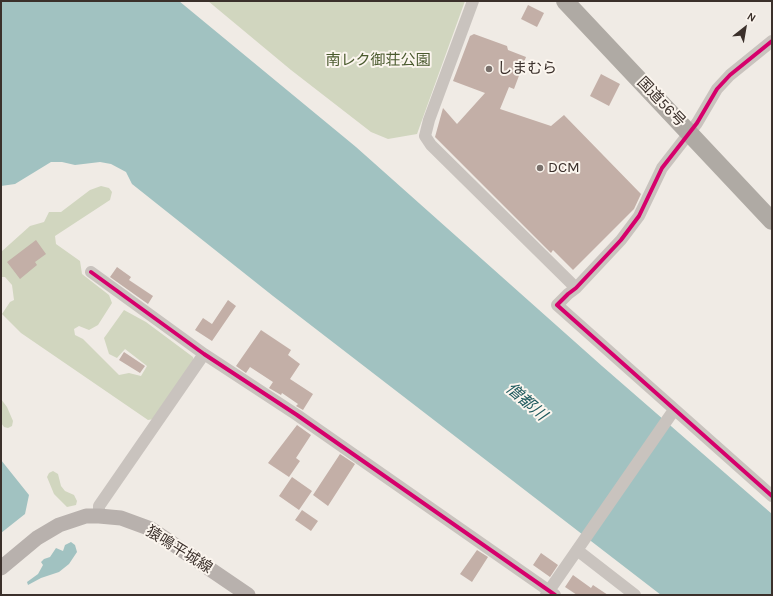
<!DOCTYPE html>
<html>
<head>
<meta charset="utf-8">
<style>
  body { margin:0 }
  #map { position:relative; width:773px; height:596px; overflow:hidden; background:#f0ebe5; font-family:Karla,sans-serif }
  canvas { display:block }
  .frame { position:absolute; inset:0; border:2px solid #3b302b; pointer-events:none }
  .north { position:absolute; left:725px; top:8px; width:40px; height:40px; -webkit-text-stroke:3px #fbf5ee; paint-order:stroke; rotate:31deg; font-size:11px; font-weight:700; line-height:16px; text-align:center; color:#3b302b }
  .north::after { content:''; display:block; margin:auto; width:14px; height:18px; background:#3b302b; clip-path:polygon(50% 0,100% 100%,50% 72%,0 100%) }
</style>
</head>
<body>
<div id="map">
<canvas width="773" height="596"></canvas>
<div class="frame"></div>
<div class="north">N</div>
</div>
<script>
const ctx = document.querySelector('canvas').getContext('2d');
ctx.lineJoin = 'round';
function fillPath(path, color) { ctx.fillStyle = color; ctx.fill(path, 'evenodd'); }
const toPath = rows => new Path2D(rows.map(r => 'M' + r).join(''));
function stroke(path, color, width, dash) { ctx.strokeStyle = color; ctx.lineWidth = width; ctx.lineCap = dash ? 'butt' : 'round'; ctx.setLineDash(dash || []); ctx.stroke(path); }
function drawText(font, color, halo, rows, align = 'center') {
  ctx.font = font + ' Karla,"Noto Sans JP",sans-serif'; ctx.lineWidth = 4; ctx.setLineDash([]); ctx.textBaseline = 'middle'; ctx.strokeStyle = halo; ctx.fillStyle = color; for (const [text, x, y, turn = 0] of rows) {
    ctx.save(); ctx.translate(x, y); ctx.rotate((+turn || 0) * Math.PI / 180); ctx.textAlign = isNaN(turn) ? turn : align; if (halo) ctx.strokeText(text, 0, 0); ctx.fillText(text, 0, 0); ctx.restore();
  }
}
fillPath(toPath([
  [208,1,465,1,417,134,388,139,371,132,291,70],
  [101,186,109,188,112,192,110,200,55,236,56,244,80,261,82,274,109,295,112,303,98,325,89,330,79,326,74,329,75,335,83,339,119,375,129,373,141,376,147,366,125,349,117,358,109,354,104,338,124,310,146,322,193,357,194,361,154,419,148,420,21,333,2,314,10,302,14,300,12,285,5,277,1,277,1,252,30,226,44,222,49,212,61,212,90,190],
  [1,399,7,407,13,421,12,426,8,428,4,427,1,423],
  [53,471,58,474,61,486,65,491,74,495,77,501,76,505,67,507,54,494,47,477,49,473]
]), '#d1d6bf');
fillPath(toPath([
  [1,1,179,1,356,147,602,366,772,514,772,595,661,595,273,296,132,184,126,172,111,164,100,162,75,165,62,162,51,162,15,184,1,186],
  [1,460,29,495,25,514,1,533],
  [71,542,75,545,77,552,69,564,59,572,41,578,28,585,27,582,38,574,43,565,41,562,44,559,50,557,56,548,63,551,65,545]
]), '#a1c2c1');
fillPath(toPath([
  [528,5,544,13,537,27,521,19],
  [474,34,507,46,508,50,526,57,514,89,509,87,500,109,551,126,564,115,641,194,634,209,573,270,553,250,551,253,435,137,443,108,457,124,485,93,453,81,470,36],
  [601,74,620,84,609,106,590,96],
  [36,240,46,254,35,262,37,265,20,279,7,262],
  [117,267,131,277,129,280,153,296,148,304,110,277],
  [228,300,236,306,212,341,195,330,203,318,212,324],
  [261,330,291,350,288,355,300,364,290,379,313,394,303,410,296,406,298,404,282,393,281,395,269,388,273,382,250,367,246,373,236,366],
  [124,352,145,366,140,373,119,360],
  [297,425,311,435,296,458,300,461,289,477,268,463],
  [340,454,355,464,328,506,313,495],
  [292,477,312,491,299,510,279,496],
  [302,510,318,521,311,531,295,520],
  [477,550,488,557,472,582,460,574],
  [541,553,558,565,550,577,533,565],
  [573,575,591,588,593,585,608,595,577,595,565,587]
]), '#c3afa7');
stroke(toPath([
  [473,1,429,120,425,136,431,145,576,288],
  [772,41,730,75,717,89,697,123,662,168,639,216,621,240,576,288,568,294,557,305,772,496],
  [91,272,204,354,297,415,555,595],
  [99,516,99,506,204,354],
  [577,550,635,595],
  [546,595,674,410]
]), '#c9c3be', 12);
stroke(toPath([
  [1,568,37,538,59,525,86,516,99,516,121,518,151,529,248,595]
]), '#b8b1ad', 15);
stroke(toPath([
  [565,1,772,221]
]), '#afaaa4', 18);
stroke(toPath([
  [772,41,730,75,717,89,697,123,662,168,639,216,621,240,576,288,568,294,557,305,772,496],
  [91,272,204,354,297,415,555,595]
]), '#d6006c', 4);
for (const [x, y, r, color] of [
  [489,69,4,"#7a716c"],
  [540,168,4,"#7a716c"]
]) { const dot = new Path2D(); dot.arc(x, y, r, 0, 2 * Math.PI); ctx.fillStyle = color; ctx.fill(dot); stroke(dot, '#fbf5ee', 1.5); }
drawText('15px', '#4a5a2e', '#fbf5ee', [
  ["南レク御荘公園",378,61]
]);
drawText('15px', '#3b302b', '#fbf5ee', [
  ["しまむら",497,69],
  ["DCM",548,168]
], 'left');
drawText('15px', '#3b302b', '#fbf5ee', [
  ["国道56号",661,102,46],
  ["猿鳴平城線",179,550,32]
]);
drawText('italic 16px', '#1f5a5e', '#fbf5ee', [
  ["僧都川",526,402,41]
]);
</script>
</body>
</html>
